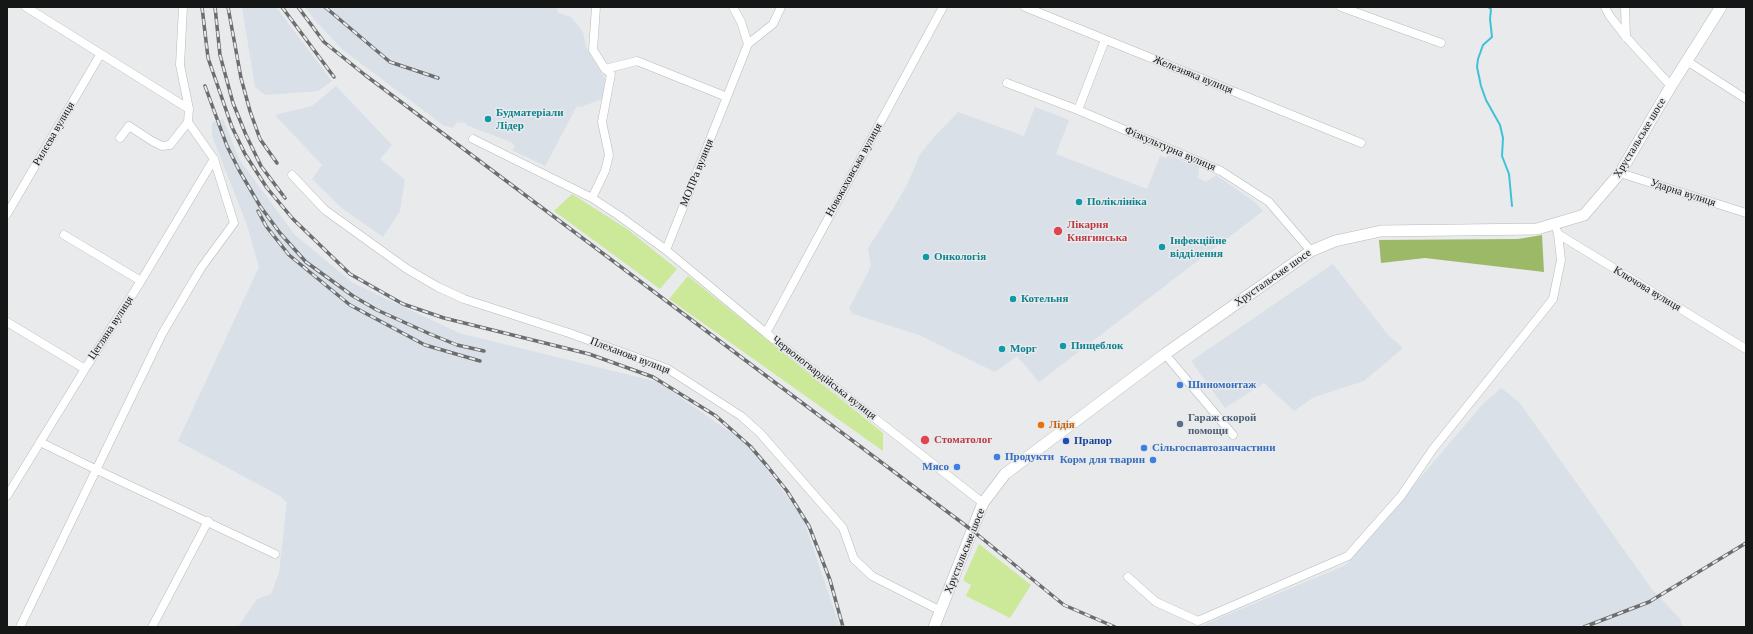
<!DOCTYPE html>
<html>
<head>
<meta charset="utf-8">
<style>
  body { margin:0 }
  #map { position:relative; width:1753px; height:634px; overflow:hidden; background:#e8eaec; font-family:Georgia,serif }
  canvas { display:block }
  .frame { position:absolute; inset:0; border:8px solid #151616; pointer-events:none }
</style>
</head>
<body>
<div id="map">
<canvas width="1753" height="634"></canvas>
<div class="frame"></div>
</div>
<script>
const ctx = document.querySelector('canvas').getContext('2d');
ctx.lineJoin = 'round';
function fillPath(path, color) { ctx.fillStyle = color; ctx.fill(path, 'evenodd'); }
const toPath = rows => new Path2D(rows.map(r => 'M' + r).join(''));
function stroke(path, color, width, dash) { ctx.strokeStyle = color; ctx.lineWidth = width; ctx.lineCap = dash ? 'butt' : 'round'; ctx.setLineDash(dash || []); ctx.stroke(path); }
function drawText(font, color, halo, rows, align = 'center') {
  ctx.font = font + ' Georgia,serif'; ctx.lineWidth = 3; ctx.setLineDash([]); ctx.textBaseline = 'middle'; ctx.strokeStyle = halo; ctx.fillStyle = color; for (const [text, x, y, turn = 0] of rows) {
    ctx.save(); ctx.translate(x, y); ctx.rotate((+turn || 0) * Math.PI / 180); ctx.textAlign = isNaN(turn) ? turn : align; if (halo) ctx.strokeText(text, 0, 0); ctx.fillText(text, 0, 0); ctx.restore();
  }
}
fillPath(toPath([
  [242,7,276,7,332,81,318,91,265,95,255,87],
  [305,7,557,7,558,13,571,17,583,32,586,47,605,79,604,91,602,99,581,107,577,106,545,166,512,150,515,146,511,142,466,125,466,123,457,122,453,128,443,125,343,50,314,19],
  [336,86,392,145,380,159,405,180,400,211,383,237,343,209,312,179,322,165,275,115,312,106],
  [1035,107,1069,120,1056,154,1147,189,1160,156,1166,158,1168,155,1199,167,1198,178,1206,182,1216,175,1255,202,1263,211,1039,382,1017,356,995,372,919,335,853,314,849,309,871,266,868,248,890,214,908,183,920,154,935,136,958,112,1024,136],
  [223,119,239,159,295,235,353,283,459,333,658,382,740,439,755,453,803,518,840,627,238,627,257,599,271,594,279,573,287,502,280,496,178,441,259,267,247,225,212,136,212,123],
  [1333,264,1388,335,1403,348,1364,381,1314,397,1294,411,1264,383,1225,408,1191,361],
  [1501,388,1519,402,1651,588,1680,619,1683,627,1198,627,1346,565,1482,405]
]), '#d9e0e8');
fillPath(toPath([
  [572,194,627,229,677,269,660,289,554,211],
  [688,276,883,433,883,451,669,299],
  [979,544,1031,585,1010,618,966,596,971,585,963,580]
]), '#cbe998');
fillPath(toPath([
  [1542,235,1544,272,1425,258,1381,263,1379,240,1518,239]
]), '#9bb967');
stroke(toPath([
  [1488,7,1491,9,1490,19,1492,37,1483,45,1478,59,1477,67,1481,86,1486,100,1500,125,1503,138,1502,156,1509,174,1512,206]
]), '#40c1d8', 2);
const street = toPath([
  [26,7,189,109],
  [733,7,741,22,748,44],
  [1025,7,1361,143],
  [1341,7,1441,43],
  [1605,7,1609,15,1626,37,1671,86],
  [1625,7,1626,37],
  [1687,61,1746,99],
  [605,69,637,61,727,97],
  [1007,83,1078,110,1221,171,1269,202,1311,251],
  [1078,110,1105,40],
  [120,138,129,126,152,141,162,146,170,145,188,122],
  [473,139,592,198,618,215,666,250,766,333,983,503],
  [1620,173,1746,213],
  [292,175,325,210,407,269,438,287,464,299,569,333,668,369,741,416,760,433,843,528,854,559,872,576,941,611],
  [592,198,605,171,609,155,602,122,611,74,605,69,593,50,596,7],
  [7,214,100,55],
  [1557,231,1558,234,1746,349],
  [64,235,141,281],
  [666,250,748,44,773,24,781,7],
  [7,322,85,369],
  [766,333,943,7],
  [1165,354,1233,435],
  [40,442,97,470,275,554],
  [7,496,85,369,141,281,214,159],
  [1128,577,1156,602,1198,621,1348,556,1401,496,1433,449,1553,299,1561,260,1558,234],
  [20,627,162,334,201,268,234,223,214,159,188,122,189,109,180,65,183,7],
  [152,627,208,521]
]);
const secondary = toPath([
  [934,627,983,503,1005,474,1165,354,1311,251,1335,241,1381,231,1537,229,1584,215,1620,173,1671,86,1721,7]
]);
stroke(street, '#b8babb', 9);
stroke(secondary, '#b8babb', 12);
stroke(street, '#fff', 8);
stroke(secondary, '#fff', 11);
const rail = toPath([
  [202,7,208,58,232,127,245,154,267,188,293,219,350,274,403,304,444,318,589,354,653,377,716,416,750,446,768,467,787,491,809,526,830,580,843,627],
  [215,7,220,55,233,103,246,135,261,166,285,198],
  [228,7,241,78,250,111,260,139,277,163],
  [282,7,334,77],
  [298,7,324,42,365,75,973,531,1064,605,1115,627],
  [325,7,390,62,438,78],
  [205,86,227,146,239,170,260,206,280,233,306,262,353,296,377,310,430,334,457,345,484,351],
  [258,211,266,226,289,255,350,305,425,345,480,361],
  [1584,627,1649,602,1746,543]
]);
stroke(rail, '#6c6d6e', 3.5);
stroke(rail, '#e8eaec', 2, [6]);
for (const [x, y, r, color] of [
  [488,119,4,"#0f9aa8"],
  [1079,202,4,"#0f9aa8"],
  [1058,231,5,"#e0444e"],
  [1162,247,4,"#0f9aa8"],
  [926,257,4,"#0f9aa8"],
  [1013,299,4,"#0f9aa8"],
  [1063,346,4,"#0f9aa8"],
  [1002,349,4,"#0f9aa8"],
  [1180,385,4,"#3f7fe0"],
  [1180,424,4,"#5c6f8a"],
  [1041,425,4,"#e8710a"],
  [925,440,5,"#e0444e"],
  [1066,441,4,"#1a4fb4"],
  [1144,448,4,"#3f7fe0"],
  [997,457,4,"#3f7fe0"],
  [1153,460,4,"#3f7fe0"],
  [957,467,4,"#3f7fe0"]
]) { const dot = new Path2D(); dot.arc(x, y, r, 0, 2 * Math.PI); ctx.fillStyle = color; ctx.fill(dot); stroke(dot, '#e8eaec', 1.5); }
drawText('11px', '#151616', '#e8eaec', [
  ["Железняка вулиця",1193,75,22],
  ["Рилєєва вулиця",54,134,-60],
  ["Хрустальське шосе",1640,138,-59],
  ["Фізкультурна вулиця",1170,149,23],
  ["Новокаховська вулиця",854,170,-61],
  ["МОПРа вулиця",697,173,-68],
  ["Ударна вулиця",1683,193,18],
  ["Хрустальське шосе",1273,278,-35],
  ["Ключова вулиця",1647,289,31],
  ["Цегляна вулиця",111,328,-57],
  ["Плеханова вулиця",630,356,21],
  ["Червоногвардійська вулиця",824,378,38],
  ["Хрустальське шосе",965,551,-68]
]);
drawText('bold 11px', '#0d838f', '#e8eaec', [
  ["Будматеріали",496,113],
  ["Лідер",496,126],
  ["Поліклініка",1087,202],
  ["Інфекційне",1170,241],
  ["відділення",1170,254],
  ["Онкологія",934,257],
  ["Котельня",1021,299],
  ["Пищеблок",1071,346],
  ["Морг",1010,349]
], 'left');
drawText('bold 11px', '#be3a42', '#e8eaec', [
  ["Лікарня",1067,225],
  ["Княгинська",1067,238],
  ["Стоматолог",934,440]
], 'left');
drawText('bold 11px', '#366cbe', '#e8eaec', [
  ["Шиномонтаж",1188,385],
  ["Сільгоспавтозапчастини",1152,448],
  ["Продукти",1005,457],
  ["Корм для тварин",1145,460,"right"],
  ["Мясо",949,467,"right"]
], 'left');
drawText('bold 11px', '#4e5e75', '#e8eaec', [
  ["Гараж скорой",1188,418],
  ["помощи",1188,431]
], 'left');
drawText('bold 11px', '#c56008', '#e8eaec', [
  ["Лідія",1049,425]
], 'left');
drawText('bold 11px', '#164399', '#e8eaec', [
  ["Прапор",1074,441]
], 'left');
</script>
</body>
</html>
